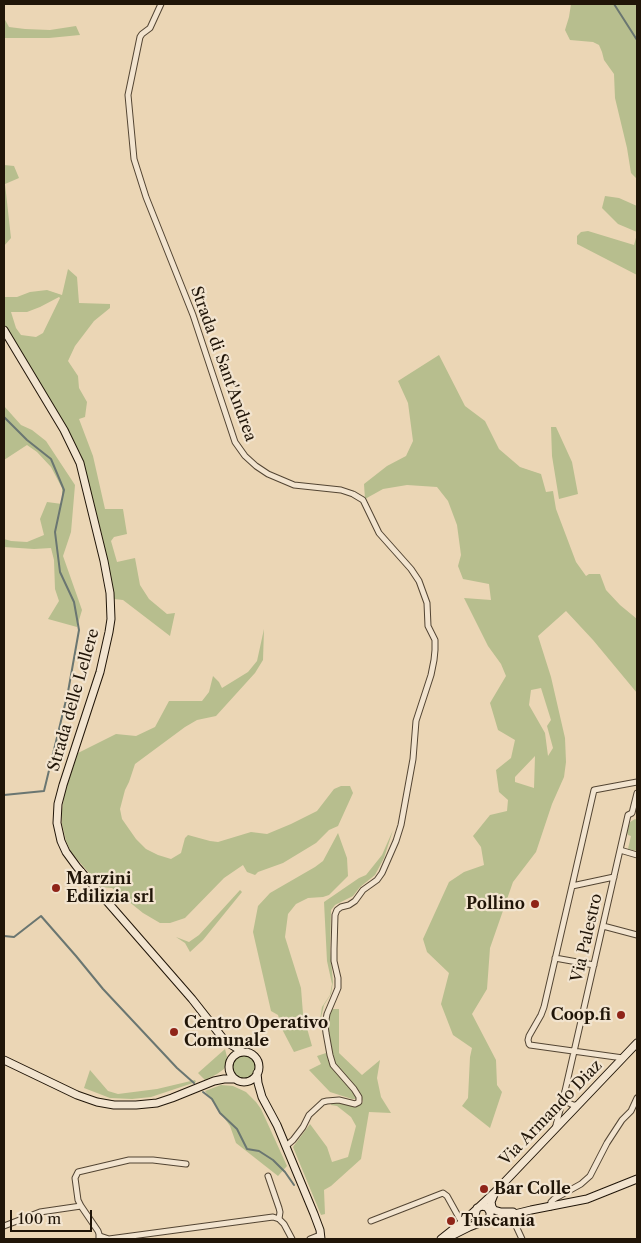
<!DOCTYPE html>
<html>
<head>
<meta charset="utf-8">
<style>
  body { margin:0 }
  #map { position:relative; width:641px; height:1243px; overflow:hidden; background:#ebd6b5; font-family:"Libre Caslon Text",serif }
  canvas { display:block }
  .frame { position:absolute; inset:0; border:5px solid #201508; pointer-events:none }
  .scale { position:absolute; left:10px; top:1210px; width:82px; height:22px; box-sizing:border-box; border:2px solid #201508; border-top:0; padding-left:6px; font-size:15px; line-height:18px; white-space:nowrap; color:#201508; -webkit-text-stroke:4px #f2e4cf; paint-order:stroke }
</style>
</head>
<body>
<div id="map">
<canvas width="641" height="1243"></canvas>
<div class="frame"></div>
<div class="scale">100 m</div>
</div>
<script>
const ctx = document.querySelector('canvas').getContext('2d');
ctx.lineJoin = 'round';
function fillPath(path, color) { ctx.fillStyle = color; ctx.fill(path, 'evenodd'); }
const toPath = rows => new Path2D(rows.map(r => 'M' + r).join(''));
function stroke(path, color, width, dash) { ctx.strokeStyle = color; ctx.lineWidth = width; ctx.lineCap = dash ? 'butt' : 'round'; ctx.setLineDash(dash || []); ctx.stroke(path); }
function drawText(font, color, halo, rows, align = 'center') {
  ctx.font = font + ' "Libre Caslon Text",serif'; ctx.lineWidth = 4.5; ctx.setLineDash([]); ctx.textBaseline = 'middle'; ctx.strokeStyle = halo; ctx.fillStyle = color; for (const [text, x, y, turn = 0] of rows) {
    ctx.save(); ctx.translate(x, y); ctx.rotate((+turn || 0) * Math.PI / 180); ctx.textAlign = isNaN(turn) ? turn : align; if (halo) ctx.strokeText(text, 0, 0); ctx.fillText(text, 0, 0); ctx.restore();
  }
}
fillPath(toPath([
  [571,4,637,4,637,179,631,173,627,148,615,98,614,74,604,60,602,52,599,45,593,42,570,40,565,30,569,17],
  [4,18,9,27,25,29,50,30,76,26,80,35,49,38,4,38],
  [4,165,14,166,19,178,5,184,11,238,4,246],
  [605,196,619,198,637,206,637,232,618,224,602,208],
  [588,231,634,245,637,234,637,275,577,244,577,236,581,232],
  [68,269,77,277,79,303,110,304,110,308,94,321,75,346,68,361,78,376,79,388,87,402,85,417,79,419,93,456,105,509,123,509,127,534,114,537,111,541,117,562,135,558,140,585,149,599,167,614,175,613,170,636,123,600,114,599,103,539,86,472,81,455,64,423,4,324,4,297,17,297,30,292,47,290,62,295],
  [59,297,60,298,43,333,36,337,21,335,16,328,11,312,27,312,40,307],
  [439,355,465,406,485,421,499,449,520,467,541,474,546,492,553,491,556,509,576,562,586,576,589,574,600,574,606,590,620,605,637,619,637,693,593,640,566,611,538,636,551,677,565,738,566,762,564,777,552,804,536,852,513,882,490,948,487,989,472,1014,496,1060,497,1085,502,1092,490,1128,462,1106,468,1098,470,1057,472,1048,453,1035,441,1004,449,973,427,952,423,939,449,882,464,872,484,865,481,847,473,836,490,815,507,811,508,800,499,792,496,770,511,758,515,740,498,730,490,703,506,676,501,664,488,646,464,598,491,600,489,584,463,579,458,566,461,555,457,525,448,501,437,487,407,485,383,489,365,499,364,484,387,466,406,456,413,441,408,403,398,381],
  [541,688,551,720,547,726,553,748,548,756,545,733,529,705,531,690],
  [535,756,534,788,515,782,515,777],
  [4,406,21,425,32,430,46,441,75,485,71,532,63,556,82,610,77,627,48,619,59,601,55,589,54,560,51,548,34,549,4,547,4,539,11,541,27,542,44,535,40,519,47,502,62,504,62,488,51,467,37,452,27,445,4,460],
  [551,427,556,427,572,462,578,494,559,499,552,456],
  [264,629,263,660,255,673,216,716,197,720,185,727,135,764,129,782,125,790,120,809,122,819,136,839,146,849,158,855,171,859,181,853,185,838,188,835,210,841,218,842,251,832,267,834,291,824,317,811,334,789,341,786,350,786,353,793,338,826,329,830,316,843,283,863,258,872,255,875,247,872,243,865,224,878,185,918,170,923,160,923,143,913,112,888,101,887,71,852,66,841,62,824,62,810,65,792,78,753,116,734,136,736,155,727,169,701,202,701,209,692,213,676,219,682,222,688,248,672,257,661],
  [635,819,637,820,637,851,628,849,631,836,628,835,627,832,630,822],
  [393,830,384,858,375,875,360,887,353,896,335,905,331,910,330,950,333,982,331,994,324,1005,319,1026,322,1007,330,995,332,984,327,961,324,902,359,878,366,875,382,855],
  [338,833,347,858,348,876,329,895,323,897,308,898,296,904,288,914,285,937,301,988,303,1014,312,1046,294,1052,283,1031,278,1015,271,1011,253,932,258,906,270,893,315,867,323,861],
  [240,890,242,892,203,940,190,952,185,943,176,937,189,942,199,935],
  [332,1009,339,1009,339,1053,362,1075,380,1060,377,1078,381,1097,391,1113,369,1112,361,1159,331,1186,324,1190,325,1214,321,1215,293,1147,310,1124,327,1147,332,1162,348,1157,356,1126,351,1117,337,1106,331,1105,332,1102,342,1103,356,1107,363,1102,359,1091,350,1080,334,1063,331,1051,328,1032,327,1020],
  [225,1049,227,1057,227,1062,224,1069,217,1074,205,1080,198,1073],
  [326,1053,333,1070,345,1081,355,1095,356,1099,352,1099,330,1092,309,1070,321,1064,317,1056],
  '232 1067a12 12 0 1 1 24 0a12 12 0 1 1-24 0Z',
  [90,1070,108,1091,118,1094,157,1089,195,1080,196,1082,151,1097,132,1099,110,1098,84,1088],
  [221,1085,233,1086,246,1092,256,1102,261,1109,287,1166,278,1176,236,1143,230,1126,205,1091]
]), '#b7be8e');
stroke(toPath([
  [614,4,637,40],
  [4,417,27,440,51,459,64,490,55,532,60,572,74,602,79,630,68,692,44,791,4,795],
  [4,936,14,937,41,916,76,956,103,989,177,1068,194,1083],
  [203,1092,212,1099,220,1113,237,1129,247,1149,259,1151,273,1160,285,1172,294,1185]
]), '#6a7671', 2);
const street = toPath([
  [161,4,150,28,142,34,140,37,128,95,134,159,146,197,193,315,235,442,245,456,256,466,268,474,294,485,341,490,353,494,363,500,379,533,411,569,419,581,427,603,428,626,435,640,435,650,434,660,431,675,416,721,413,759,401,825,396,841,382,873,377,880,363,890,355,901,349,905,341,907,337,910,335,915,334,949,334,961,338,978,338,988,327,1014,325,1025,326,1033,330,1055,333,1065,354,1089,359,1097,359,1102,355,1104,339,1100,327,1101,323,1102,309,1115,303,1127,293,1140,286,1146],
  [620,850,637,855],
  [614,877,572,886,544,1007,541,1015,529,1036,528,1040,529,1044,530,1045,623,1058],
  [572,886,594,790,637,782],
  [603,926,637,935],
  [555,958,594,965],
  [565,1094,565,1099,569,1103,573,1105,578,1105],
  [555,1129,565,1091,628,815,632,813,637,793],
  [268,1176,279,1208,280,1212,279,1219,284,1224,292,1239],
  [550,1207,551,1202,554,1199,581,1184,590,1176,607,1143,622,1120,631,1111,637,1098],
  [513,1215,516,1226,522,1239],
  [371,1221,443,1193,447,1196,462,1223],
  [4,1226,40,1212,81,1206],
  [100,1236,109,1239,273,1217,279,1219],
  [99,1239,99,1234,98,1231,81,1206,78,1200,75,1178,78,1172,129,1160,153,1160,186,1164],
  [310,1239,320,1235]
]);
const secondary = toPath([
  [4,330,64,430,80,463,104,561,110,593,111,619,109,632,100,672,63,785,58,804,57,823,61,841,66,852,77,867,192,999,225,1041,243,1052],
  '229 1067a15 15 0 1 1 30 0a15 15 0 1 1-30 0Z',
  [4,1060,77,1095,97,1102,114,1105,136,1105,157,1103,172,1098,214,1081,224,1079,235,1079],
  [257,1073,258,1083,262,1097,277,1125,314,1214,320,1230,321,1239],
  [495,1192,491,1202,492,1207,494,1210,501,1212,513,1212],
  [482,1222,477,1219,475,1215,477,1208,482,1206,487,1207,490,1212,490,1217,487,1221],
  [447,1238,469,1227,482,1222,531,1210,587,1199,637,1179],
  [441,1239,465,1220,496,1191,637,1043]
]);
stroke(street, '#534533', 7);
stroke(secondary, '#201508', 9);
stroke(street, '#f2e4cf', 5);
stroke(secondary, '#f2e4cf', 7);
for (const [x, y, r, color] of [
  [56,888,5,"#8f2418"],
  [535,904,5,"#8f2418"],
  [621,1015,5,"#8f2418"],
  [174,1032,5,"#8f2418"],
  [484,1189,5,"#8f2418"],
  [451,1221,5,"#8f2418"]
]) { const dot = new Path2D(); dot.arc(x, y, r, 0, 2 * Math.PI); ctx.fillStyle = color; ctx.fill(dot); stroke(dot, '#f2e4cf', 2); }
drawText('16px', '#201508', '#f2e4cf', [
  ["Strada di Sant'Andrea",223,364,70],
  ["Strada delle Lellere",74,700,-74],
  ["Via Palestro",587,938,-77],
  ["Via Armando Diaz",551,1113,-46]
]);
drawText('bold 16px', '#201508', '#f2e4cf', [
  ["Marzini",66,879],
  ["Edilizia srl",66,897],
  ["Pollino",525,904,"right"],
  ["Coop.fi",611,1015,"right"],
  ["Centro Operativo",184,1023],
  ["Comunale",184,1041],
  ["Bar Colle",494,1189],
  ["Tuscania",461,1221]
], 'left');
</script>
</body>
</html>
